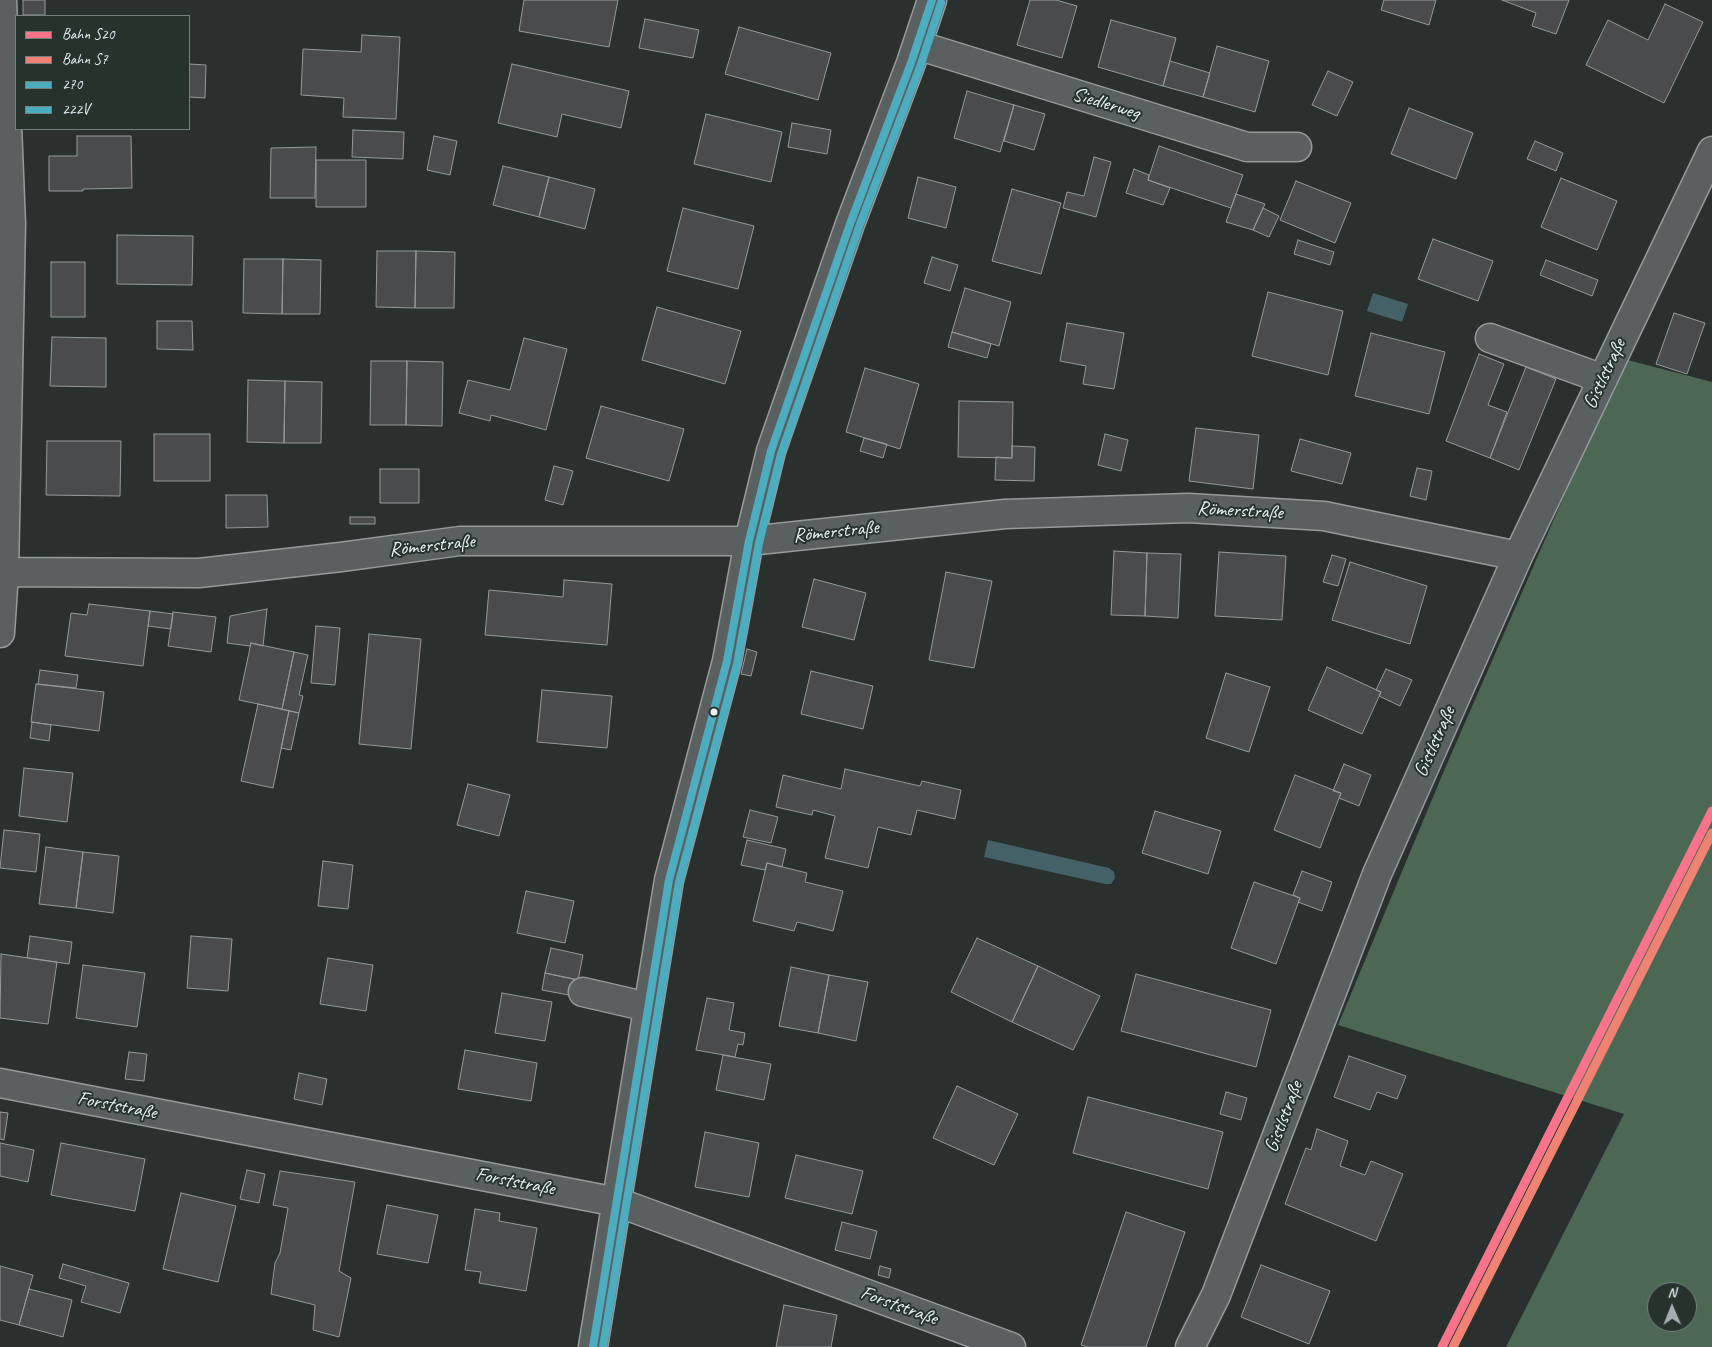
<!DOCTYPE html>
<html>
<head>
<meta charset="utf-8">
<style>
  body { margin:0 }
  #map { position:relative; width:1712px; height:1347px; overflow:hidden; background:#29302d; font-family:Caveat,sans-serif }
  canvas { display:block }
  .legend { position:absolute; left:15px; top:15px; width:175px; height:115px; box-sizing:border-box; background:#26332d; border:1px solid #747f7e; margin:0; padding:6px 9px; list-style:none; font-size:15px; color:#e8f1f8 }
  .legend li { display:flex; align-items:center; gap:10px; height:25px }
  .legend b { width:25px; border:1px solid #747f7e }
  .north { position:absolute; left:1647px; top:1282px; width:50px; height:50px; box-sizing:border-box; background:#26332d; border:1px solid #747f7e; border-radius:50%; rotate:359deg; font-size:14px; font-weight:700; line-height:20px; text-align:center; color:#e8f1f8 }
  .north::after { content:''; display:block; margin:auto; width:18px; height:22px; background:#a5adb1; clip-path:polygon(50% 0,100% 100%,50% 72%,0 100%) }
</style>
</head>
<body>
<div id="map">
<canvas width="1712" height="1347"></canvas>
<ul class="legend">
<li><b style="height:6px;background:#f9748a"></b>Bahn S20</li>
<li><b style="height:6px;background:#ef8272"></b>Bahn S7</li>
<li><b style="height:6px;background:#4dadc0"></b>270</li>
<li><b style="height:6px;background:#4dadc0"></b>222V</li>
</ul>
<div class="north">N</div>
</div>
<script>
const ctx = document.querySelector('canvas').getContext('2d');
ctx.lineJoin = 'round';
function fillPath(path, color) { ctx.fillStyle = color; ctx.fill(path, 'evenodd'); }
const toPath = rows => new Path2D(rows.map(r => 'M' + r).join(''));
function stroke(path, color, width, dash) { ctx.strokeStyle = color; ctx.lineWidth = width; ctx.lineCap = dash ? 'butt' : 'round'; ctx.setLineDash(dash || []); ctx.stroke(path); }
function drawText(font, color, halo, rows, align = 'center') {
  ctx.font = font + ' Caveat,sans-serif'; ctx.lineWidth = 4; ctx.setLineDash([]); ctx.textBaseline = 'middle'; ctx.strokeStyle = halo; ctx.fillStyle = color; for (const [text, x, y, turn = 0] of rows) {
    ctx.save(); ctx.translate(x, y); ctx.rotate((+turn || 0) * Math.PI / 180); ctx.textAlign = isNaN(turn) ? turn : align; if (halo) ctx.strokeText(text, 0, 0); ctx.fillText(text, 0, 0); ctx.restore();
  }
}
fillPath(toPath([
  [1624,359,1712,382,1712,1347,1506,1347,1624,1114,1338,1025,1446,766],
  [1657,1292,1687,1292,1687,1322,1657,1322]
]), '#4c6855');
fillPath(toPath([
  [1373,293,1408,304,1402,322,1367,311],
  [988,840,1109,868,1114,872,1115,878,1111,884,1105,884,984,857]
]), '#436166');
const building = toPath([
  [23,0,45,0,45,15,23,15,23,0],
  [524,0,618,0,609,47,519,31,524,0],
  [1030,0,1056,0,1077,6,1062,58,1017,45,1030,0],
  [1384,0,1436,0,1429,25,1381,10,1384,0],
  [1502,0,1569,0,1556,34,1532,26,1536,13,1502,0],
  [1665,4,1703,22,1664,103,1586,65,1608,20,1648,40,1665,4],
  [645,19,699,30,693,58,639,48,645,19],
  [1111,20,1176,38,1163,86,1098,67,1111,20],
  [739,27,831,53,818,100,725,74,739,27],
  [362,35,400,37,396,119,343,117,344,98,301,95,303,49,361,52,362,35],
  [1217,46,1269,61,1255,112,1203,97,1217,46],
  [1170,61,1210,73,1203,97,1163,86,1170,61],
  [189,64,206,65,205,98,189,97,189,64],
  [512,64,629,91,621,128,562,114,557,137,498,123,512,64],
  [1328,71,1353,82,1337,116,1312,105,1328,71],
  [967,91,1014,105,1000,152,954,138,967,91],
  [1014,105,1045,114,1034,150,1004,141,1014,105],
  [1409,108,1473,133,1456,179,1391,154,1409,108],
  [706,114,782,132,771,182,694,164,706,114],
  [792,123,831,130,827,154,788,147,792,123],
  [353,130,404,132,403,159,352,157,353,130],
  [77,136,131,136,132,188,83,189,83,191,49,191,49,156,77,156,77,136],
  [434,136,457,141,450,175,427,170,434,136],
  [1535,141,1563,153,1556,171,1527,159,1535,141],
  [1159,146,1243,175,1231,208,1148,180,1159,146],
  [316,147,315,198,270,198,271,148,316,147],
  [1094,157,1111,162,1096,217,1063,208,1067,192,1084,196,1094,157],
  [316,160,366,160,366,207,316,207,316,160],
  [503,166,549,177,539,217,493,205,503,166],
  [1134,169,1149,175,1148,180,1170,188,1163,205,1126,193,1134,169],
  [549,177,595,189,585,229,539,217,549,177],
  [918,177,956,187,946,228,908,218,918,177],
  [1561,178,1617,201,1597,250,1541,227,1561,178],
  [1296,181,1351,203,1335,243,1280,220,1296,181],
  [1012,189,1061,203,1041,274,992,261,1012,189],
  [1236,194,1265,204,1253,230,1226,222,1236,194],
  [683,208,754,226,738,289,667,271,683,208],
  [1263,208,1279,216,1269,237,1253,230,1263,208],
  [117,235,193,236,192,285,117,284,117,235],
  [1433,239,1493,261,1478,301,1418,279,1433,239],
  [1298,240,1334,252,1330,265,1294,254,1298,240],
  [377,251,416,251,415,308,376,307,377,251],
  [416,251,455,252,454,308,415,308,416,251],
  [932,257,958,265,950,291,924,283,932,257],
  [244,259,283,259,282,314,243,313,244,259],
  [283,259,321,260,320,314,282,314,283,259],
  [1546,260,1598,280,1592,296,1540,275,1546,260],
  [51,262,85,262,85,317,51,317,51,262],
  [965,288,1011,302,999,346,952,332,965,288],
  [1268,292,1343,311,1328,375,1252,356,1268,292],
  [657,307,741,331,725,384,642,360,657,307],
  [1674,313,1705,323,1687,374,1656,364,1674,313],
  [157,321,192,321,193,350,157,349,157,321],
  [1067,323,1124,333,1114,389,1083,384,1086,366,1060,361,1067,323],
  [952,332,991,344,987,358,948,347,952,332],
  [1371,333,1445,352,1429,414,1355,396,1371,333],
  [52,337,106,338,106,387,50,386,52,337],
  [524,338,567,349,546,430,491,415,490,421,459,413,468,380,510,390,524,338],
  [1479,354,1504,364,1488,405,1507,412,1490,458,1446,441,1479,354],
  [371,361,407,361,406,425,370,425,371,361],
  [407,361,443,362,442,426,406,425,407,361],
  [1526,367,1556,379,1519,470,1490,458,1526,367],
  [865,368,919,384,900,449,846,432,865,368],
  [248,380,285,381,284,443,247,442,248,380],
  [285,381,322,382,321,443,284,443,285,381],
  [959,401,1013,402,1012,458,958,457,959,401],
  [601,406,684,429,669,481,586,458,601,406],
  [1196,428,1259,435,1253,489,1189,481,1196,428],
  [154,434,210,434,210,481,154,481,154,434],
  [1105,434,1128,440,1121,471,1098,465,1105,434],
  [864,438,887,444,883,458,860,451,864,438],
  [1300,439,1351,453,1342,484,1291,471,1300,439],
  [47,441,121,441,120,496,46,495,47,441],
  [1012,446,1035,447,1034,481,995,480,996,457,1012,458,1012,446],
  [554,466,573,471,563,505,545,500,554,466],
  [1417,468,1432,471,1426,500,1410,496,1417,468],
  [380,469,419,469,419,503,380,503,380,469],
  [226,495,267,495,268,527,226,528,226,495],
  [350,517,375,517,375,524,350,524,350,517],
  [1114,551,1147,553,1145,616,1111,615,1114,551],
  [1219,552,1286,556,1282,620,1215,616,1219,552],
  [1147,553,1181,554,1178,618,1145,616,1147,553],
  [1332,555,1346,559,1338,586,1323,582,1332,555],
  [1350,562,1427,586,1410,644,1332,620,1350,562],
  [946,572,992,581,974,668,929,660,946,572],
  [814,579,866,593,854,640,802,627,814,579],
  [564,580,612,584,607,645,485,635,489,590,563,597,564,580],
  [89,604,150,611,143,666,65,656,71,613,87,615,89,604],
  [267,609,263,646,251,643,250,646,227,643,230,616,267,609],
  [150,611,173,614,171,629,148,626,150,611],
  [173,612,216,617,211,652,168,646,173,612],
  [316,626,340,628,335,685,311,683,316,626],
  [369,634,421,639,411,749,359,744,369,634],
  [251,643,294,652,282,709,239,700,251,643],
  [747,649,757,652,751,676,741,674,747,649],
  [294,652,308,655,299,695,303,696,299,713,282,709,294,652],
  [1327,667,1381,692,1362,734,1308,710,1327,667],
  [1386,669,1412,680,1400,706,1379,696,1381,692,1376,690,1386,669],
  [40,670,78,675,76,688,38,684,40,670],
  [811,671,873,686,863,729,801,714,811,671],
  [1226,673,1270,687,1249,752,1206,738,1226,673],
  [36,684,104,692,99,731,31,722,36,684],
  [542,690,612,696,607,748,537,742,542,690],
  [258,704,289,711,273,788,241,781,258,704],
  [289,711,299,713,291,750,281,748,289,711],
  [32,722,51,725,49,741,30,738,32,722],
  [1344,764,1371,775,1359,806,1339,798,1341,793,1333,791,1344,764],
  [24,768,73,773,67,822,19,816,24,768],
  [845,769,920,786,922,781,961,790,955,819,917,810,911,835,878,827,868,868,825,858,835,816,813,810,812,815,776,807,783,775,841,789,845,769],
  [1295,775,1341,793,1320,848,1274,830,1295,775],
  [468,784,510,795,499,836,457,825,468,784],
  [750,810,778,817,771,843,743,837,750,810],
  [1155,811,1221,831,1208,874,1142,853,1155,811],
  [4,830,40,834,36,872,0,868,4,830],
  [747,840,786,849,782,867,767,863,765,870,741,865,747,840],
  [46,847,83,852,76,908,39,904,46,847],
  [83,852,119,856,113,913,76,908,83,852],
  [323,861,353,865,348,909,318,906,323,861],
  [767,863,807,873,805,882,843,891,833,931,797,922,794,931,753,921,767,863],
  [1302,871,1332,882,1322,911,1298,902,1300,898,1293,895,1302,871],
  [1254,882,1300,898,1276,964,1231,948,1254,882],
  [526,891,574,901,565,943,517,933,526,891],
  [30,936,72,942,69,964,27,958,30,936],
  [191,936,232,939,228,991,187,988,191,936],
  [977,938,1038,966,1012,1022,951,992,977,938],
  [551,948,583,955,578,980,545,973,551,948],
  [1,954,57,962,48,1024,0,1018,1,954],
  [328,958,373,965,366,1011,320,1004,328,958],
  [83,965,145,973,137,1027,76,1018,83,965],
  [1038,966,1100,996,1073,1050,1012,1022,1038,966],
  [791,967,829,975,818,1033,779,1026,791,967],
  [545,973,578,980,574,996,542,990,545,973],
  [1136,974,1271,1010,1256,1067,1121,1031,1136,974],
  [829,975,868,982,856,1041,818,1033,829,975],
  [502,993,552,1002,545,1041,495,1033,502,993],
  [707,998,734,1003,729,1030,745,1033,743,1045,738,1044,735,1057,696,1050,707,998],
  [465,1050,537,1063,531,1101,458,1089,465,1050],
  [129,1052,147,1054,144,1081,125,1079,129,1052],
  [723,1055,771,1064,764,1100,716,1090,723,1055],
  [1349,1056,1406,1076,1397,1099,1377,1092,1370,1110,1334,1097,1349,1056],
  [299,1073,327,1079,322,1105,294,1099,299,1073],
  [957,1086,1018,1114,994,1165,933,1138,957,1086],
  [1226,1092,1247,1098,1241,1120,1220,1114,1226,1092],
  [1088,1097,1223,1132,1208,1189,1073,1153,1088,1097],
  [0,1112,8,1113,4,1140,0,1139,0,1112],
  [1317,1129,1348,1141,1340,1166,1365,1175,1371,1161,1403,1174,1376,1241,1285,1204,1306,1148,1311,1150,1317,1129],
  [705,1132,759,1143,749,1197,695,1187,705,1132],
  [0,1143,34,1150,28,1182,0,1176,0,1143],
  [61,1143,145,1159,135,1211,51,1195,61,1143],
  [796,1155,863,1171,852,1214,785,1198,796,1155],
  [247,1170,265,1174,259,1203,240,1199,247,1170],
  [280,1171,355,1182,339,1271,351,1278,339,1337,313,1330,315,1305,271,1294,275,1263,280,1253,288,1208,273,1205,280,1171],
  [181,1193,236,1206,218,1282,163,1269,181,1193],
  [387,1205,438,1215,428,1263,377,1254,387,1205],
  [475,1209,500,1213,499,1221,537,1228,526,1291,479,1283,481,1272,465,1270,475,1209],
  [1126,1212,1185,1232,1146,1347,1088,1347,1081,1345,1126,1212],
  [842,1222,877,1231,870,1259,835,1250,842,1222],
  [63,1264,129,1283,120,1313,81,1302,86,1286,59,1278,63,1264],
  [1261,1265,1330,1291,1309,1344,1241,1317,1261,1265],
  [0,1266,33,1275,19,1325,0,1320,0,1266],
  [880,1266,891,1269,889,1278,878,1275,880,1266],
  [29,1289,72,1300,63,1337,19,1325,29,1289],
  [784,1305,837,1315,831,1347,776,1347,784,1305]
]);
fillPath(building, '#494b4c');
stroke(building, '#959a9a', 1);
const minor = toPath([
  [917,45,1247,147,1297,147],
  [1490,338,1603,379],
  [0,572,199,573,341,557,460,541,749,541,1005,514,1188,508,1324,516,1518,556],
  [0,633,4,573,11,224,2,0],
  [583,992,648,1007],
  [0,1083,617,1202,1011,1347],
  [593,1347,669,880,727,661,749,541,771,451,850,224,911,63,932,0],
  [1190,1347,1216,1295,1377,874,1518,556,1712,151]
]);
stroke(minor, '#959a9a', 31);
stroke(minor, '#5a6060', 28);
stroke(toPath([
  [593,1347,669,880,727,661,749,541,771,451,850,224,911,63,932,0]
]), '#4dadc0', 8);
stroke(toPath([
  [603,1347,679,882,737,664,759,543,781,454,859,227,920,67,941,3]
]), '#4dadc0', 8);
stroke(toPath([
  [1442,1347,1712,811]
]), '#f9748a', 9);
stroke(toPath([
  [1453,1347,1712,833]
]), '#ef8272', 9);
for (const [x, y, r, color] of [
  [714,712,4.5,"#e8f1f8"]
]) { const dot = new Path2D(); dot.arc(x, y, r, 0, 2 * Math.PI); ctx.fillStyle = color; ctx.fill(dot); stroke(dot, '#26332d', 2); }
drawText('20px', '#e8f1f8', '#26332d', [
  ["Siedlerweg",1106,104,17],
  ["Gistlstraße",1605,374,-65],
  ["Römerstraße",1240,511,3],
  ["Römerstraße",836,532,-6],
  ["Römerstraße",432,546,-6],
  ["Gistlstraße",1435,742,-66],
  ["Forststraße",117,1106,11],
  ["Gistlstraße",1284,1117,-69],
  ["Forststraße",515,1182,11],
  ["Forststraße",899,1306,20]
]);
</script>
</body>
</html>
